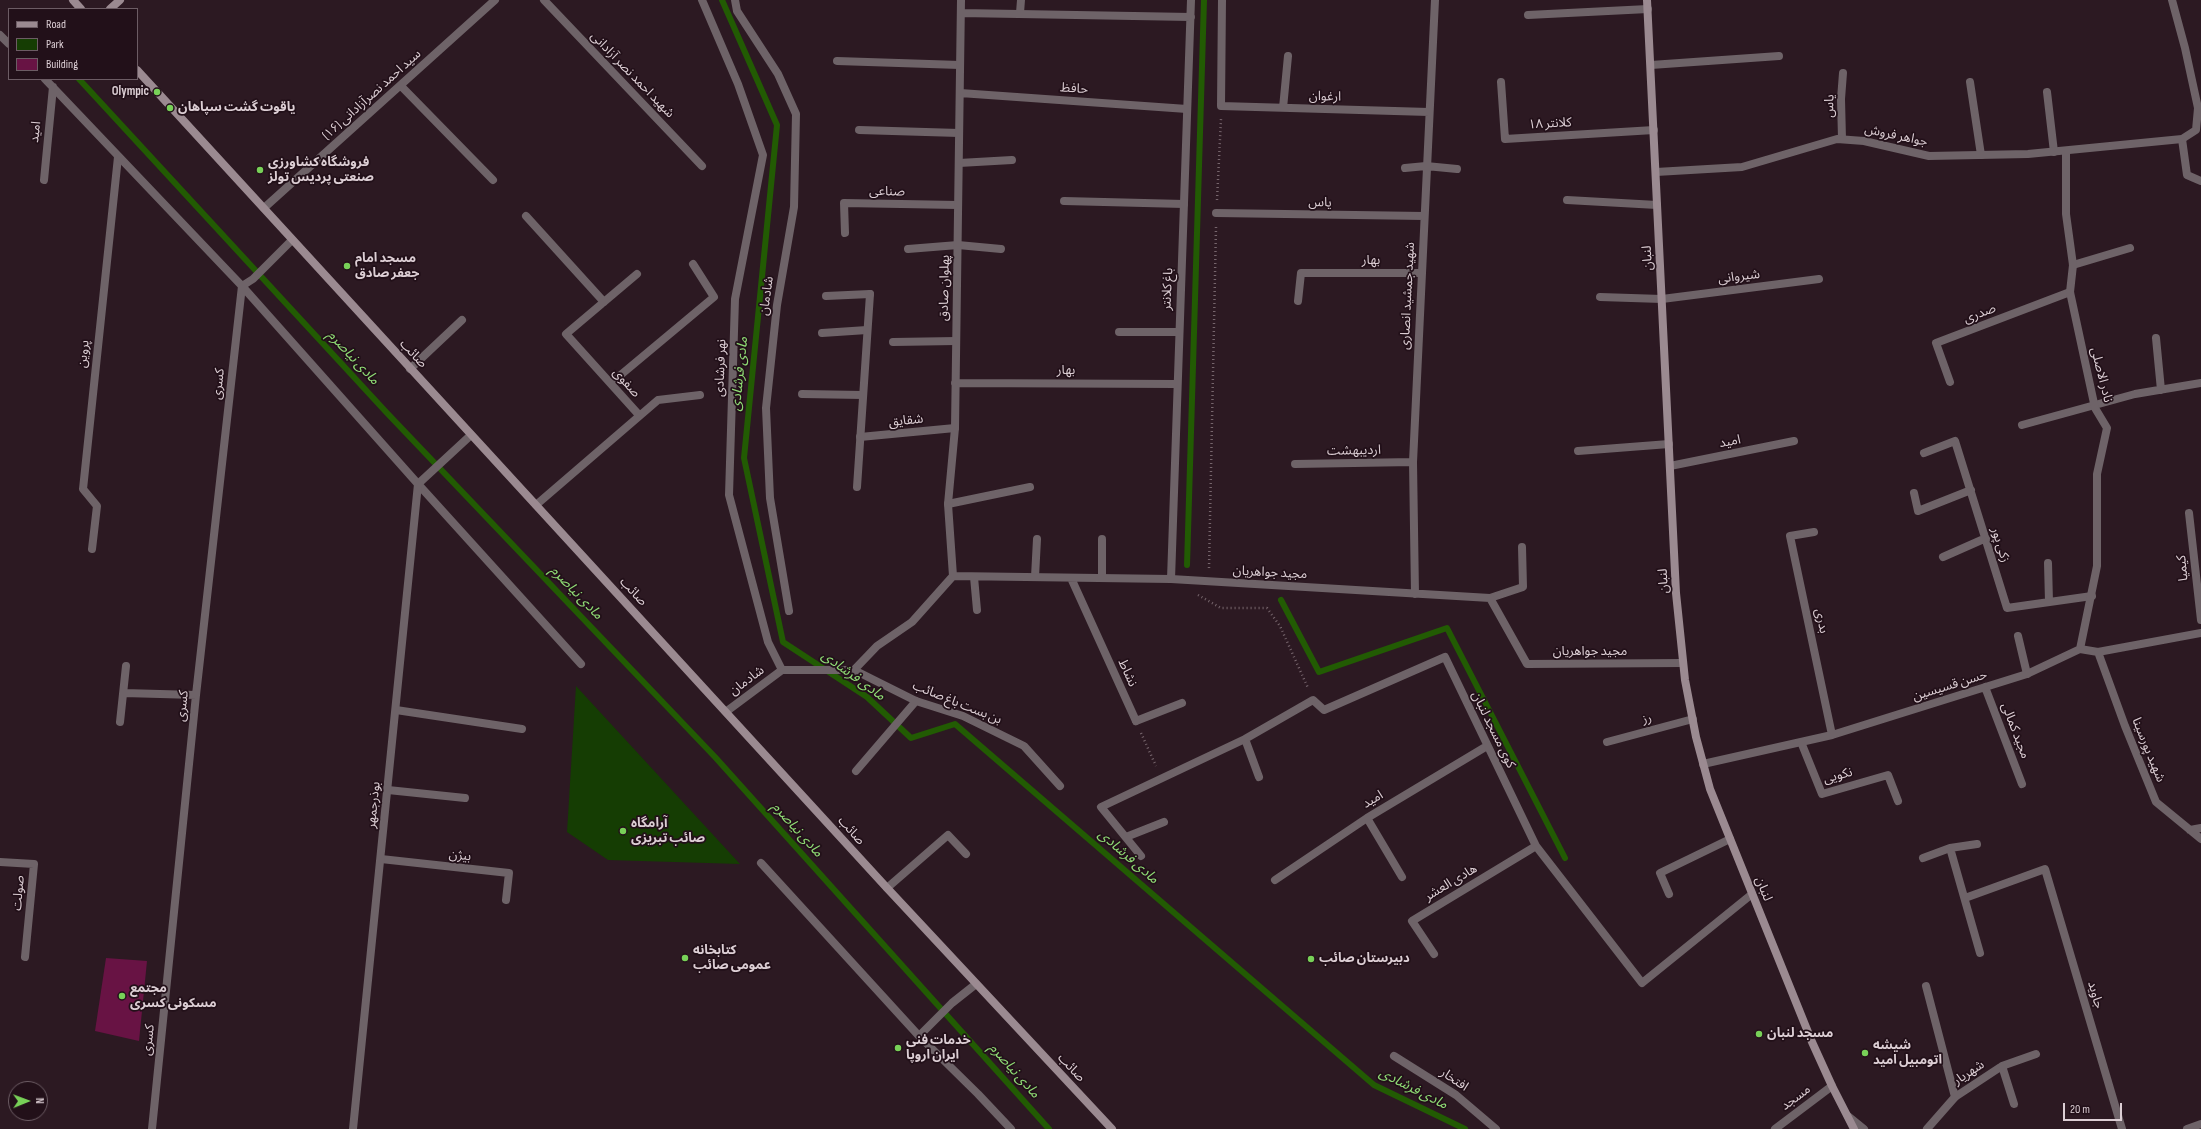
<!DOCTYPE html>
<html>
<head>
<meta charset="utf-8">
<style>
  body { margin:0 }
  #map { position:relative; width:2201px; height:1129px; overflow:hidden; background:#2c1922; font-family:"Sofia Sans Condensed",sans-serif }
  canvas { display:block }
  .legend { position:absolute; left:8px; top:8px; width:130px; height:72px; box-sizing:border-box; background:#221019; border:1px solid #6c5c64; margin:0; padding:5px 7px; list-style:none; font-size:12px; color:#dcced4 }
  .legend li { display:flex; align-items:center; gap:8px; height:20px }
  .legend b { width:20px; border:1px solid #6c5c64 }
  .north { position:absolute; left:8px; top:1081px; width:40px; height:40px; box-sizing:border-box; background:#221019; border:1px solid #6c5c64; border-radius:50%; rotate:89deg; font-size:11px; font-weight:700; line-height:16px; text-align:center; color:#dcced4 }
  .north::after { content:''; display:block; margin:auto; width:14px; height:18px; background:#78d158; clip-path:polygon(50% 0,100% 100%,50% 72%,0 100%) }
  .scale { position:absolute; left:2063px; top:1103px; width:59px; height:18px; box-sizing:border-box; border:2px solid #dcced4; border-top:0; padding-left:5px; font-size:12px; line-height:14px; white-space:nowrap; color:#dcced4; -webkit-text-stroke:3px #221019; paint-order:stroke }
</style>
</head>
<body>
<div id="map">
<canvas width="2201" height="1129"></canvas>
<ul class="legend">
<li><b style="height:5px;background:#9b8a91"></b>Road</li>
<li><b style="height:11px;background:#153d03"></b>Park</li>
<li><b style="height:11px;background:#681344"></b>Building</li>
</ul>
<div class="north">N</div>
<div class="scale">20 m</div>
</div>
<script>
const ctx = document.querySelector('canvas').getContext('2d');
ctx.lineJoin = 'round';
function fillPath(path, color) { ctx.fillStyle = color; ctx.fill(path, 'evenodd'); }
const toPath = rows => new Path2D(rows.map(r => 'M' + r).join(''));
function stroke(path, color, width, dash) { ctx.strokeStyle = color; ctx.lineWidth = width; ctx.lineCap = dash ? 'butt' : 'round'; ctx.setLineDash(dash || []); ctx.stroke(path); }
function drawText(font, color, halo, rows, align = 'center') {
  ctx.font = font + ' "Sofia Sans Condensed","Noto Sans Arabic",sans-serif'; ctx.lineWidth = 3.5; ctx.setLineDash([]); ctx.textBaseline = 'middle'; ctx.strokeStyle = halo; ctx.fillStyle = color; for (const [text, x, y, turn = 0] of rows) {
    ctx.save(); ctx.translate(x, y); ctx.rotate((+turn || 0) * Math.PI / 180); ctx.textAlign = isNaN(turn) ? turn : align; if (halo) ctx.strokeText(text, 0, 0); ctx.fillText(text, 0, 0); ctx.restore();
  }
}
fillPath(toPath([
  [576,686,740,864,608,860,567,832]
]), '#153d03');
stroke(toPath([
  [722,0,777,125,744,458,783,642,867,697,911,738,955,724,1374,1085,1465,1129],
  [79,79,387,413,715,757,1049,1129],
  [1187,565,1204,0],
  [1281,600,1319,672,1447,628,1565,858]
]), '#225b03', 6);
fillPath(toPath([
  [106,958,147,961,139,1041,95,1031]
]), '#681344');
stroke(toPath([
  [1217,200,1221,119],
  [1209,568,1216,227],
  [1198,595,1221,608,1267,608,1280,626,1308,688],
  [1141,733,1156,766]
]), '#76656c', 2.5, [1, 3]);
stroke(toPath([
  [544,0,702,166],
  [1020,13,1021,0],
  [1528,15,1648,9],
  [837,61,960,65],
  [1651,65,1779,56],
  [1501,82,1505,139,1654,130],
  [1970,82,1981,155],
  [401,86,493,180],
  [2047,92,2054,152],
  [859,130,959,133],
  [1842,139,1841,99,1843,73],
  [2182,139,2187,175,2201,181],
  [959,163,1012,160],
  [1567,200,1657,205],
  [1064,201,1184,204],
  [264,208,495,0],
  [526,216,604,302],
  [845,233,844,203,958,205],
  [908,249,958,245,1001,249],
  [2073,265,2130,248],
  [637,274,566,334,639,415],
  [826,296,870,294],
  [1600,297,1662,299,1819,279],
  [1119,332,1178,332],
  [822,333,867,330],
  [2156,338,2161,390],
  [893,342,956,341],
  [410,369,462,320],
  [1950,382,1936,343,2070,292],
  [611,383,714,297,693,264],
  [802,394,863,395],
  [2022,425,2135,394,2201,383],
  [860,437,955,428],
  [1578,451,1669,444],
  [1924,453,1955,441,2007,608,2092,596],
  [1670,466,1794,441],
  [418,484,581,664],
  [1914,493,1918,511,1971,490],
  [948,504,1030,487],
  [536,505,658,400,700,395],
  [1102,539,1102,578],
  [92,549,97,506,83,489,118,157],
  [1943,557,1986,538],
  [2048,563,2049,602],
  [1035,577,1037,539],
  [1490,598,1523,587,1522,547],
  [2018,636,2027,674],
  [396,710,522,729],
  [1136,721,1182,703],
  [856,771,916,701],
  [388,790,465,798],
  [381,859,509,873,506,900]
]), '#6e6368', 8);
stroke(toPath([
  [702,0,738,84,763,155,735,299,729,495,768,642,782,670],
  [735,0,737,11,778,74,796,114,794,207,777,305,766,408,770,498,789,611],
  [1222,0,1221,106,1429,112],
  [961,13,1191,17],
  [0,35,9,44],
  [45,79,242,286,418,484],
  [960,93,1187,109],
  [1283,108,1288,56],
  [2066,151,2066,214,2073,265,2070,292,2095,408,2107,428,2097,474,2097,566,2080,649],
  [1405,168,1426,166,1457,169],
  [1656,172,1742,167,1837,139,1864,141,1929,156,2028,154,2182,139,2196,130,2198,108,2185,48,2172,0],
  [44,180,53,87],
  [1216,213,1424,216],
  [1298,301,1301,273,1421,273],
  [955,383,1176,384],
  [1295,464,1413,462],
  [418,484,471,435],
  [857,487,870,294],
  [2189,513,2201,620],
  [1814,532,1790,536,1832,735],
  [953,576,948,504,955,428,961,0],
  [974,577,977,610],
  [1071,578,1136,721],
  [1171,579,1191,0],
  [1415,594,1413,462,1435,0],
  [2098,652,2125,726,2156,802,2201,839],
  [782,670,854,670,916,701,963,716,1024,746,1060,786],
  [854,670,877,646,912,622,953,576,1171,579,1490,598,1527,664,1683,663],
  [1985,687,2022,784],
  [124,693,196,695],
  [727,711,782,670],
  [120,722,126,666],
  [1245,739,1259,777],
  [1607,742,1693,719],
  [1801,742,1822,794,1888,775,1898,801],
  [1703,764,1832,735,2027,674,2080,649,2098,652,2201,633],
  [1367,818,1402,877],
  [2190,830,2201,828],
  [1126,837,1164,822],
  [1950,848,1980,953],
  [1141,856,1101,807,1245,739,1313,700,1324,710,1445,657,1536,846,1642,983,1752,894],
  [1923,858,1950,848,1977,844],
  [0,862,34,864,25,957],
  [761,863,919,1036,978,1094,1011,1129],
  [1275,880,1367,818,1487,746],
  [887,888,948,835,966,854],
  [1669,894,1660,873,1730,839],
  [1965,898,2045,869,2122,1129],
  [1434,954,1412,921,1536,846],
  [1926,986,1955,1097],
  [919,1036,952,1003,976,984],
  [1394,1056,1456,1095,1496,1129],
  [2002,1066,2014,1104],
  [1848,1116,1864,1129],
  [152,1129,196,695,242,286,253,279,292,240],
  [353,1129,418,484],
  [1775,1129,1832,1086],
  [1927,1129,1955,1097,2002,1066,2036,1054],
  [2187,1129,2201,1124]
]), '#6e6368', 8);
stroke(toPath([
  [73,0,81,9],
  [1647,0,1676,593,1685,680,1696,737,1710,789,1812,1042,1832,1086,1854,1129],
  [110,9,120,0],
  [137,70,887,888,1112,1129]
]), '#9b8a91', 8);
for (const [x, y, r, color] of [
  [157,92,4,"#78d158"],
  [170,108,4,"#78d158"],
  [260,170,4,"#78d158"],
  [347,266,4,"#78d158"],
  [623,831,4,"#78d158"],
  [685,958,4,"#78d158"],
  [1311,959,4,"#78d158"],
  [122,996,4,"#78d158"],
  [1759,1034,4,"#78d158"],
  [898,1048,4,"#78d158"],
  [1865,1053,4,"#78d158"]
]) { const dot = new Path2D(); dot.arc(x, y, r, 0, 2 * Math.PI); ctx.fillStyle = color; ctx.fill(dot); stroke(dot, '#221019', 1.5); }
drawText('13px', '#dcced4', '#221019', [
  ["شهید احمد نصر آزادانی",632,75,46],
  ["حافظ",1074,89,4],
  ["سید احمد نصرآزادانی (۱۶)",372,95,-42],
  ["ارغوان",1325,97,1],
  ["یاس",1830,106,-89],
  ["کلانتر ۱۸",1550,124,-3],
  ["امید",36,132,-84],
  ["جواهر فروش",1896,136,12],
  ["صناعی",887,192,1],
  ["یاس",1320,203,1],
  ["لنبان",1648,258,-93],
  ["بهار",1371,261],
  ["شیروانی",1739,277,-7],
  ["پهلوان صادق",945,288,-89],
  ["باغ کلانتر",1168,289,-87],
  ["شادمان",767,296,-82],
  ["شهید جمشید انصاری",1408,296,-87],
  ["صدری",1980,314,-21],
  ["پروین",84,354,-84],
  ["صائب",413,354,47],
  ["نهر فرشادی",721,368,-88],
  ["بهار",1066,371],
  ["نادر الاصلی",2101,375,76],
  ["صفوی",626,383,48],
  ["کسری",219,384,-84],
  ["شقایق",906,421,-6],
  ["امید",1730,442,-11],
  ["اردیبهشت",1354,451,-1],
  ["زکی پور",2000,545,73],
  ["کیمیا",2183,568,-96],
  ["مجید جواهریان",1270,573,3],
  ["لنبان",1664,581,-93],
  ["صائب",633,592,47],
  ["بدری",1821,621,78],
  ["مجید جواهریان",1590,652],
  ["نشاط",1127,673,66],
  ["شادمان",747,681,-37],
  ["حسن قسیسین",1950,686,-17],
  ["بن بست باغ صائب",957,703,22],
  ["کسری",183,706,-84],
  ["رز",1647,719,-15],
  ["کوی مسجد لنبان",1493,730,64],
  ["مجید کمالی",2015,731,69],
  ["شهید پورسینا",2148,750,68],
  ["نکویی",1838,776,-15],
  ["امید",1373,800,-31],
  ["بوذرجمهر",374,805,-84],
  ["صائب",851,831,48],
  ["بیژن",460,856,6],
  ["هادی العشر",1451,883,-31],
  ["لنبان",1763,889,68],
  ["صولت",19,893,-85],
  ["جاوید",2095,995,74],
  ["کسری",149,1040,-84],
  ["صائب",1071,1068,47],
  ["شهریار",1969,1073,-33],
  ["افتخار",1454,1080,34],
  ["مسجد",1796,1098,-37]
]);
drawText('bold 13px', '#dcced4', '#221019', [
  ["Olympic",149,92,"right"],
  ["یاقوت گشت سپاهان",178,108],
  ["فروشگاه کشاورزی",268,163],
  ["صنعتی پردیس تولز",268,178],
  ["مسجد امام",355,259],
  ["جعفر صادق",355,274],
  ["آرامگاه",631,824],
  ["صائب تبریزی",631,839],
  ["کتابخانه",693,951],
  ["عمومی صائب",693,966],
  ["دبیرستان صائب",1319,959],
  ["مجتمع",130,989],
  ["مسکونی کسری",130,1004],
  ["مسجد لنبان",1767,1034],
  ["خدمات فنی",906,1041],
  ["ایران اروپا",906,1056],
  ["شیشه",1873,1046],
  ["اتومبیل امید",1873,1061]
], 'left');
drawText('italic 14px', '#8fdc75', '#221019', [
  ["مادی نیاصرم",353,358,47],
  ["مادی فرشادی",740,374,-84],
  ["مادی نیاصرم",576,593,46],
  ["مادی فرشادی",853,676,36],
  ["مادی نیاصرم",797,830,48],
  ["مادی فرشادی",1128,857,41],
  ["مادی نیاصرم",1014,1071,48],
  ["مادی فرشادی",1413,1089,27]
]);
</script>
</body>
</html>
